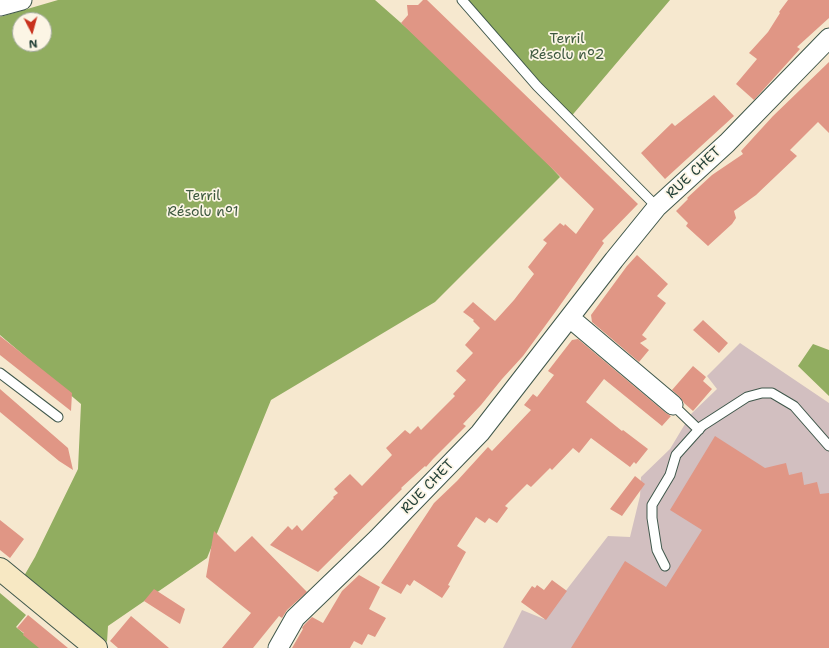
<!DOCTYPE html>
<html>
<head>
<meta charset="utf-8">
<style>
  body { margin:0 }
  #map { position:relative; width:829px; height:648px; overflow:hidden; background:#f6e8cf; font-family:"Shantell Sans",sans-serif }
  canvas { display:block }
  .north { position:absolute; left:12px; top:12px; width:40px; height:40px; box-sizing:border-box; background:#fcf5e5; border:1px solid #a4ab9e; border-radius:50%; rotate:174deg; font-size:11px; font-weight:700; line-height:16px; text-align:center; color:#1f3d34 }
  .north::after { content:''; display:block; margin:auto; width:14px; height:18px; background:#c8321e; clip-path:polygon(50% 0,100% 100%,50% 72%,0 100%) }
</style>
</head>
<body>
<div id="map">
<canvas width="829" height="648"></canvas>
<div class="north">N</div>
</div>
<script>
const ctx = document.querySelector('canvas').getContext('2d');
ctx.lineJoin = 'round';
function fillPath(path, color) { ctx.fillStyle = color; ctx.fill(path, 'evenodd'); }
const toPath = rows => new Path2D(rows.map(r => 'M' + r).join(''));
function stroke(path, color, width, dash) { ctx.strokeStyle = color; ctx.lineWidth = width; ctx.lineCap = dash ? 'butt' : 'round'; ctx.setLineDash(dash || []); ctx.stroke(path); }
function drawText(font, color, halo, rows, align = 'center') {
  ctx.font = font + ' "Shantell Sans",sans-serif'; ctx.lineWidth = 3.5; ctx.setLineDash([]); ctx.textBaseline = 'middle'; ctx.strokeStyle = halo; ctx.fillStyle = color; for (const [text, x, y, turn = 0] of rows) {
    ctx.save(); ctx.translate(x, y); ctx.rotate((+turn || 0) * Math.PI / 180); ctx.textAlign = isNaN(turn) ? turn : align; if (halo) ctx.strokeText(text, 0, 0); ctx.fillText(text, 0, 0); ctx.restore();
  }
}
fillPath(toPath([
  [740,343,829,403,829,648,503,648,522,610,544,619,608,536,630,537,640,496,641,477,670,449,691,414,717,389,707,376]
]), '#d2bfc0');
fillPath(toPath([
  [58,0,375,0,493,104,560,177,435,302,271,400,207,558,108,626,107,642,24,576,35,557,78,469,81,404,0,335,0,17],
  [20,20,44,20,44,44,20,44],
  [458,0,670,0,569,119],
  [813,344,829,350,829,396,798,366],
  [0,593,26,615,16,627,41,648,0,648]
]), '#91ad60');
fillPath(toPath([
  [423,0,427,0,638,204,602,241,604,243,556,311,523,356,502,379,481,405,463,424,466,426,433,459,426,467,425,466,401,488,402,489,318,572,270,545,288,526,292,530,297,525,302,531,334,498,333,497,338,493,334,489,350,474,362,486,392,455,386,448,405,430,410,434,418,426,421,430,455,396,453,394,466,380,456,371,473,353,465,345,480,328,473,321,474,320,463,312,473,302,495,321,514,300,534,274,528,267,547,243,543,240,560,223,564,226,565,224,576,234,594,209,401,23,408,15,407,5,418,5],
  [788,0,829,0,829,18,797,47,800,49,754,100,736,84,757,59,749,53,768,32,780,13,779,12],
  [829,62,829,133,818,122,790,150,797,156,756,195,734,211,736,218,732,224,708,246,686,226,688,223,676,211,688,199,687,198,712,175,743,154,741,151,773,116],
  [714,95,734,116,665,179,641,153,672,123,675,126],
  [637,255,668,284,657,296,666,303,642,335,647,339,640,343,649,350,639,362,592,322,591,315,627,266],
  [703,320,728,343,719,353,693,330],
  [0,336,72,393,71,411,0,355],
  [578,339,666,413,671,416,662,426,604,379,586,402,622,431,623,430,648,449,636,464,634,462,630,467,591,438,579,453,573,448,552,470,550,468,531,487,527,484,505,506,508,508,497,523,489,518,485,523,476,517,457,546,466,552,448,585,450,586,442,598,414,580,410,586,407,584,401,594,381,583,434,503,457,481,488,447,492,451,531,410,524,405,533,394,537,397,554,375,548,371,572,340],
  [693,366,706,377,703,381,712,389,693,411,684,403,680,397,672,390],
  [0,389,68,448,73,470,59,461,0,412],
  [715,436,765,468,786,463,789,475,802,472,804,485,817,482,820,494,829,493,829,648,571,648,625,561,666,587,702,530,670,510],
  [635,476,645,484,622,516,610,509],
  [0,520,24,539,10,558,0,550],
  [214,531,235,552,252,536,307,592,287,610,282,618,279,616,253,648,222,648,251,613,206,577],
  [359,575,380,587,369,609,386,618,375,637,368,634,362,645,354,641,350,648,292,648,303,629,302,628,304,625,312,617,323,623,342,591],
  [552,580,567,591,546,620,521,602,532,586,535,588,537,585,544,590],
  [154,589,185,609,180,624,144,601],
  [28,615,68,648,39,648,23,635,24,633,17,628],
  [131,616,137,621,169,648,118,648,110,641]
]), '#e09685');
const lane = toPath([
  [462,0,537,86,657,207],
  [0,373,58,417],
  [673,405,699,430],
  [665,566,657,550,652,518,652,505,670,475,676,455,702,426,747,397,762,393,772,393,794,406,829,446]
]);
const street = toPath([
  [0,6,22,0],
  [570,318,673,405],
  [278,648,295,618,377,539,480,433,614,260,657,207,727,143,829,38]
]);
const secondary = toPath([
  [0,569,96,648]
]);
stroke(lane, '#3f574b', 11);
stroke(street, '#3f574b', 21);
stroke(secondary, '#3f574b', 24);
stroke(lane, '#fff', 9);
stroke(street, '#fff', 19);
stroke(secondary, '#f7e8c3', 22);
drawText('14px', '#3d593f', '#fcf5e5', [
  ["Terril",567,39],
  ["Résolu n°2",567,55],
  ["Terril",203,196],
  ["Résolu n°1",203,212]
]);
drawText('14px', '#1f3d34', '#fcf5e5', [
  ["RUE CHET",694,173,-43],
  ["RUE CHET",428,487,-46]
]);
</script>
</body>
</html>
